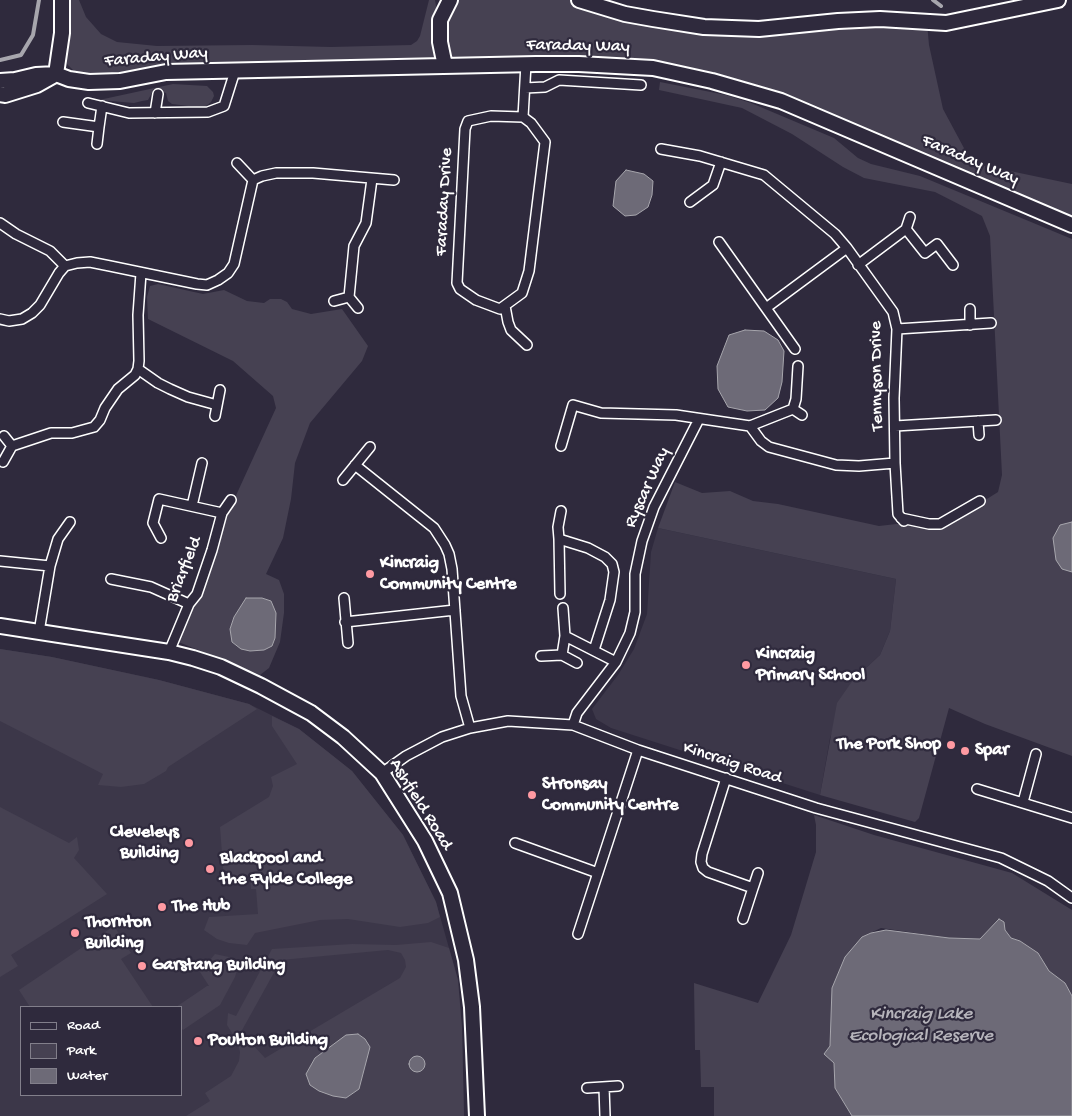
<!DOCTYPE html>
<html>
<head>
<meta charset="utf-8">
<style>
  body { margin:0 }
  #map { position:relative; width:1072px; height:1116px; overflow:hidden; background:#2f2a3d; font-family:"Gochi Hand",sans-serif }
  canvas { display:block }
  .legend { position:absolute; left:20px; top:1006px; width:162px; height:90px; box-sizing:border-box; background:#2f2a3d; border:1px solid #827f8b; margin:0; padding:6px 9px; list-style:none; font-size:15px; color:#fff }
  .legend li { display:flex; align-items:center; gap:10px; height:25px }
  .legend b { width:25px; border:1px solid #827f8b }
</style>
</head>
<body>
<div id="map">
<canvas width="1072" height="1116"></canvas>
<ul class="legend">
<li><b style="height:6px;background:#2f2a3d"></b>Road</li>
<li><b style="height:14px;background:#464152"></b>Park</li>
<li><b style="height:14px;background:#6d6a77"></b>Water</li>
</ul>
</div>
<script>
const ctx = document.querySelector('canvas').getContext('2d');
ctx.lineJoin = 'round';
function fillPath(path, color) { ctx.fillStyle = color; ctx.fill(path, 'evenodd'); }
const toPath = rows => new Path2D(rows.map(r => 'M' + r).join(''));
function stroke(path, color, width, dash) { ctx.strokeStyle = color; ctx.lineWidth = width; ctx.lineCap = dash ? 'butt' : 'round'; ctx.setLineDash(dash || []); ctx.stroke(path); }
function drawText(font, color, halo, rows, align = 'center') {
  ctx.font = font + ' "Gochi Hand",sans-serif'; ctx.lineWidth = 4.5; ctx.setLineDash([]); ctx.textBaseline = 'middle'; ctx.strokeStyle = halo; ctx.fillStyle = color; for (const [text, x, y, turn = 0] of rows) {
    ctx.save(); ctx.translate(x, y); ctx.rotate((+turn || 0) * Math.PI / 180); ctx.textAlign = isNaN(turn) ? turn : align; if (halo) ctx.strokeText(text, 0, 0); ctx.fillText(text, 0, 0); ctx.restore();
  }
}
fillPath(toPath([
  [658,528,896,579,890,631,880,655,853,680,830,738,820,795,611,728,596,719,592,709,618,675,634,649,647,614,651,552],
  [0,649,52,657,159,680,249,704,299,729,352,771,403,835,436,902,458,980,462,1028,464,1116,0,1116],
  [21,1007,181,1007,181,1095,21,1095]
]), '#3c3749');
fillPath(toPath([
  [68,0,79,0,86,17,101,34,117,42,157,46,252,45,331,47,411,45,417,41,420,36,429,0,435,0,440,30,451,0,583,0,653,19,759,29,927,23,929,45,943,109,972,163,1072,184,1072,225,781,101,692,77,574,64,120,81,77,74,67,64,66,56],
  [660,82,726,95,751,103,834,138,858,158,871,164,920,176,1072,239,1072,756,985,724,949,708,919,818,915,822,820,795,837,703,853,680,880,655,890,631,896,579,658,528,675,482,702,493,730,491,753,501,778,504,879,526,905,523,939,529,998,492,1002,475,990,236,982,216,935,192,864,178,843,167,792,134,742,108,659,90],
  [173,84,207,86,213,92,214,96,211,102,205,107,196,107,172,104,168,101,166,93,154,89,148,100,142,101,134,103,99,100],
  [158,284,203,294,224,290,247,301,264,303,270,299,281,299,287,302,292,309,311,314,342,309,368,346,362,361,310,423,295,463,291,499,283,538,266,574,279,580,284,594,284,613,280,642,269,668,260,675,176,641,225,515,233,502,276,408,273,396,233,361,148,319,147,297,150,286],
  [0,649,52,657,159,680,249,704,257,709,168,767,166,771,144,784,121,787,98,785,103,774,0,721],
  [272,716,299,729,352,771,403,835,436,902,440,917,428,923,400,927,348,919,320,920,255,933,247,945,229,943,217,939,204,930,209,917,258,914,256,889,251,889,250,879,224,881,220,827,269,797,273,786,271,777,297,764,272,726],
  [0,807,69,843,77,837,79,850,74,858,107,894,11,955,18,966,0,977],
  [814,815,874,835,1012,873,1072,910,1072,996,1065,983,1049,971,1038,953,1020,941,1011,938,1005,930,999,919,980,939,949,938,881,928,862,937,831,1016,830,1046,834,1063,835,1088,852,1116,714,1116,714,1087,701,1087,700,1050,695,1050,694,983,758,1003,791,935,816,852,816,825],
  [114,926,131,953,121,959,153,1007,30,1007,19,990],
  [431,942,449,948,458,980,462,1028,464,1116,186,1116,210,1101,205,1093,231,1076,239,1061,240,1052,237,1041,227,1025,228,1013,236,1016,272,949,352,944,396,945],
  [388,950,401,953,405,960,406,967,400,978,265,1058,241,1032,281,960],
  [215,954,229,957,235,961,237,970,235,977,220,1005,183,1030,181,1028,181,1007,176,1007,207,986,209,986,200,972]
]), '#464152');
const water = toPath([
  [626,170,644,174,653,181,652,195,648,207,636,215,625,216,613,206,616,181,626,170],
  [745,330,764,331,778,340,784,351,782,382,778,398,765,410,747,411,728,407,718,389,717,366,729,335,745,330],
  [1072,522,1072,572,1062,569,1056,560,1053,538,1060,525,1072,522],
  [246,598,262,598,271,601,276,613,275,638,272,646,264,650,250,651,241,649,232,642,230,629,234,617,246,598],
  [999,919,1004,922,1005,930,1011,938,1020,941,1038,953,1049,971,1065,983,1072,996,1072,1116,852,1116,835,1088,834,1063,824,1054,830,1046,832,988,845,957,862,937,871,933,886,930,949,938,980,939,999,919],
  [358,1034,365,1039,370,1047,359,1089,346,1098,333,1096,319,1091,310,1085,306,1074,315,1058,346,1035,358,1034],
  '409 1064a8 8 0 1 1 16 0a8 8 0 1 1-16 0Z'
]);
fillPath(water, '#6d6a77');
stroke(water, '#a7a6ad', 1);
stroke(toPath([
  [933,0,941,6],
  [0,60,21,55,33,35,39,0]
]), '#a7a6ad', 4);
const street = toPath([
  [525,88,545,87,559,80,641,85],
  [88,103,129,113,208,112,224,106,235,71],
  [155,113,158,94],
  [523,117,531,123,545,142,529,271,522,293,500,309,476,300,460,289,457,283,465,129,468,121,491,116,523,117,526,64],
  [63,122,99,127,102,106],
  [97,144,99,127],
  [237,163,253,180],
  [690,202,713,185,721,162],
  [0,223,16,234,50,251,65,266],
  [906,229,925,253,937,244,953,265],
  [719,242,795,349],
  [858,265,906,229,910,217],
  [349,297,354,246,366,223,372,179],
  [334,301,349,297,358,308],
  [505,306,508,322,511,330,527,345],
  [766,308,847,248],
  [970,309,970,325],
  [0,319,9,321,22,319,32,313,40,305,59,273,65,266,77,263,90,262,110,266,197,284,207,285,218,280,228,273,234,264,253,180,262,176,276,173,313,173,394,180],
  [897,329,991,323],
  [138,369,158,383,170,389,188,397,217,405],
  [793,409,796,399,798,366],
  [215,416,220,390],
  [978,421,979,435],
  [750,426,793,409,802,415],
  [895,426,996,420],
  [4,436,12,446],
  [561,446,573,405,601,413,676,415,750,426,761,441,769,447,836,465,859,466,895,463,894,398,897,329,893,312,847,248,835,234,764,175,700,156,661,149],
  [3,462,12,446,51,433,72,433,94,427,100,420,105,408,118,389,135,375,138,369,139,361,138,315,141,273],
  [895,463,898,514,904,521],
  [355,465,434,528,445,545,449,554,452,569,461,696,470,728],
  [343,480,370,447],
  [192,506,202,463],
  [901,518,929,524,940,524,980,501],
  [161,538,153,523,159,499,222,513],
  [559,539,558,527,561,511],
  [0,561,50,566],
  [111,579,151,587,189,604],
  [560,594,559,539,588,548,605,557,612,564,614,572,610,600,594,650],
  [344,598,348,643],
  [345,622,455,610],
  [39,632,50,566,58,539,70,522],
  [565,636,616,662],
  [169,652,189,604,197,594,212,550,222,513,231,500],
  [562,655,577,663],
  [541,656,562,655,565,636,563,608],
  [573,725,577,713,616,662,630,633,635,612,635,574,642,541,654,507,699,419],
  [382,773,406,756,442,737,470,728,508,721,573,725,638,750,816,808,1001,858,1048,881,1072,898],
  [726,778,702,854,701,862,703,868,708,872,753,888,743,919],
  [977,789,1072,818],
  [1023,802,1036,754],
  [515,843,598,873],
  [753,888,758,873],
  [578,934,638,750],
  [604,1087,605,1116],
  [587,1088,618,1086]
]);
const secondary = toPath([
  [579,0,625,14,653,19,704,27,759,29,838,21,880,19,946,23,1058,0],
  [445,66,440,42,440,20,450,0],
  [56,74,62,33,62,0],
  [0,81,15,80,36,75,56,74,69,79,89,82,120,81,166,72,536,64,579,64,653,68,712,81,781,101,1072,225],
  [0,94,5,95,37,85,53,76],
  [0,626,169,652,193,658,221,667,261,686,311,713,343,737,382,773,425,841,450,893,466,960,472,1007,477,1116]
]);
stroke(street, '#fff', 12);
stroke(secondary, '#fff', 18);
stroke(street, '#2f2a3d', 9);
stroke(secondary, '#2f2a3d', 14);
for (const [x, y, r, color] of [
  [370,574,5,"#ff9aa2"],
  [746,665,5,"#ff9aa2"],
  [951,745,5,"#ff9aa2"],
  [965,751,5,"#ff9aa2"],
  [532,795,5,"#ff9aa2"],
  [189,843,5,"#ff9aa2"],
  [210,869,5,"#ff9aa2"],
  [162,907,5,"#ff9aa2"],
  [75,933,5,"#ff9aa2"],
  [142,966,5,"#ff9aa2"],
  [198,1041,5,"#ff9aa2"]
]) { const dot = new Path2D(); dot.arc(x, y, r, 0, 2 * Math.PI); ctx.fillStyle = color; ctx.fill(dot); stroke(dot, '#2f2a3d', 2); }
drawText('18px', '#fff', '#2f2a3d', [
  ["Faraday Way",578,47,1],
  ["Faraday Way",156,58,-5],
  ["Faraday Way",970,161,23],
  ["Faraday Drive",445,202,-87],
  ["Tennyson Drive",878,376,-91],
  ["Ryscar Way",648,488,-66],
  ["Briarfield",185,570,-68],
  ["Kincraig Road",732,764,18],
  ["Ashfield Road",420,805,58]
]);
drawText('bold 18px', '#fff', '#2f2a3d', [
  ["Kincraig",380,564],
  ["Community Centre",380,585],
  ["Kincraig",756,655],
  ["Primary School",756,676],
  ["The Pork Shop",941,745,"right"],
  ["Spar",975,751],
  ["Stronsay",542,785],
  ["Community Centre",542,806],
  ["Cleveleys",179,833,"right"],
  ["Building",179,854,"right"],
  ["Blackpool and",220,859],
  ["the Fylde College",220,880],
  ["The Hub",172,907],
  ["Thornton",85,923],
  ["Building",85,944],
  ["Garstang Building",152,966],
  ["Poulton Building",208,1041]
], 'left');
drawText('italic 19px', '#b6b4bb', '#2f2a3d', [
  ["Kincraig Lake",921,1015],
  ["Ecological Reserve",921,1037]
]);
</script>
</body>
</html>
